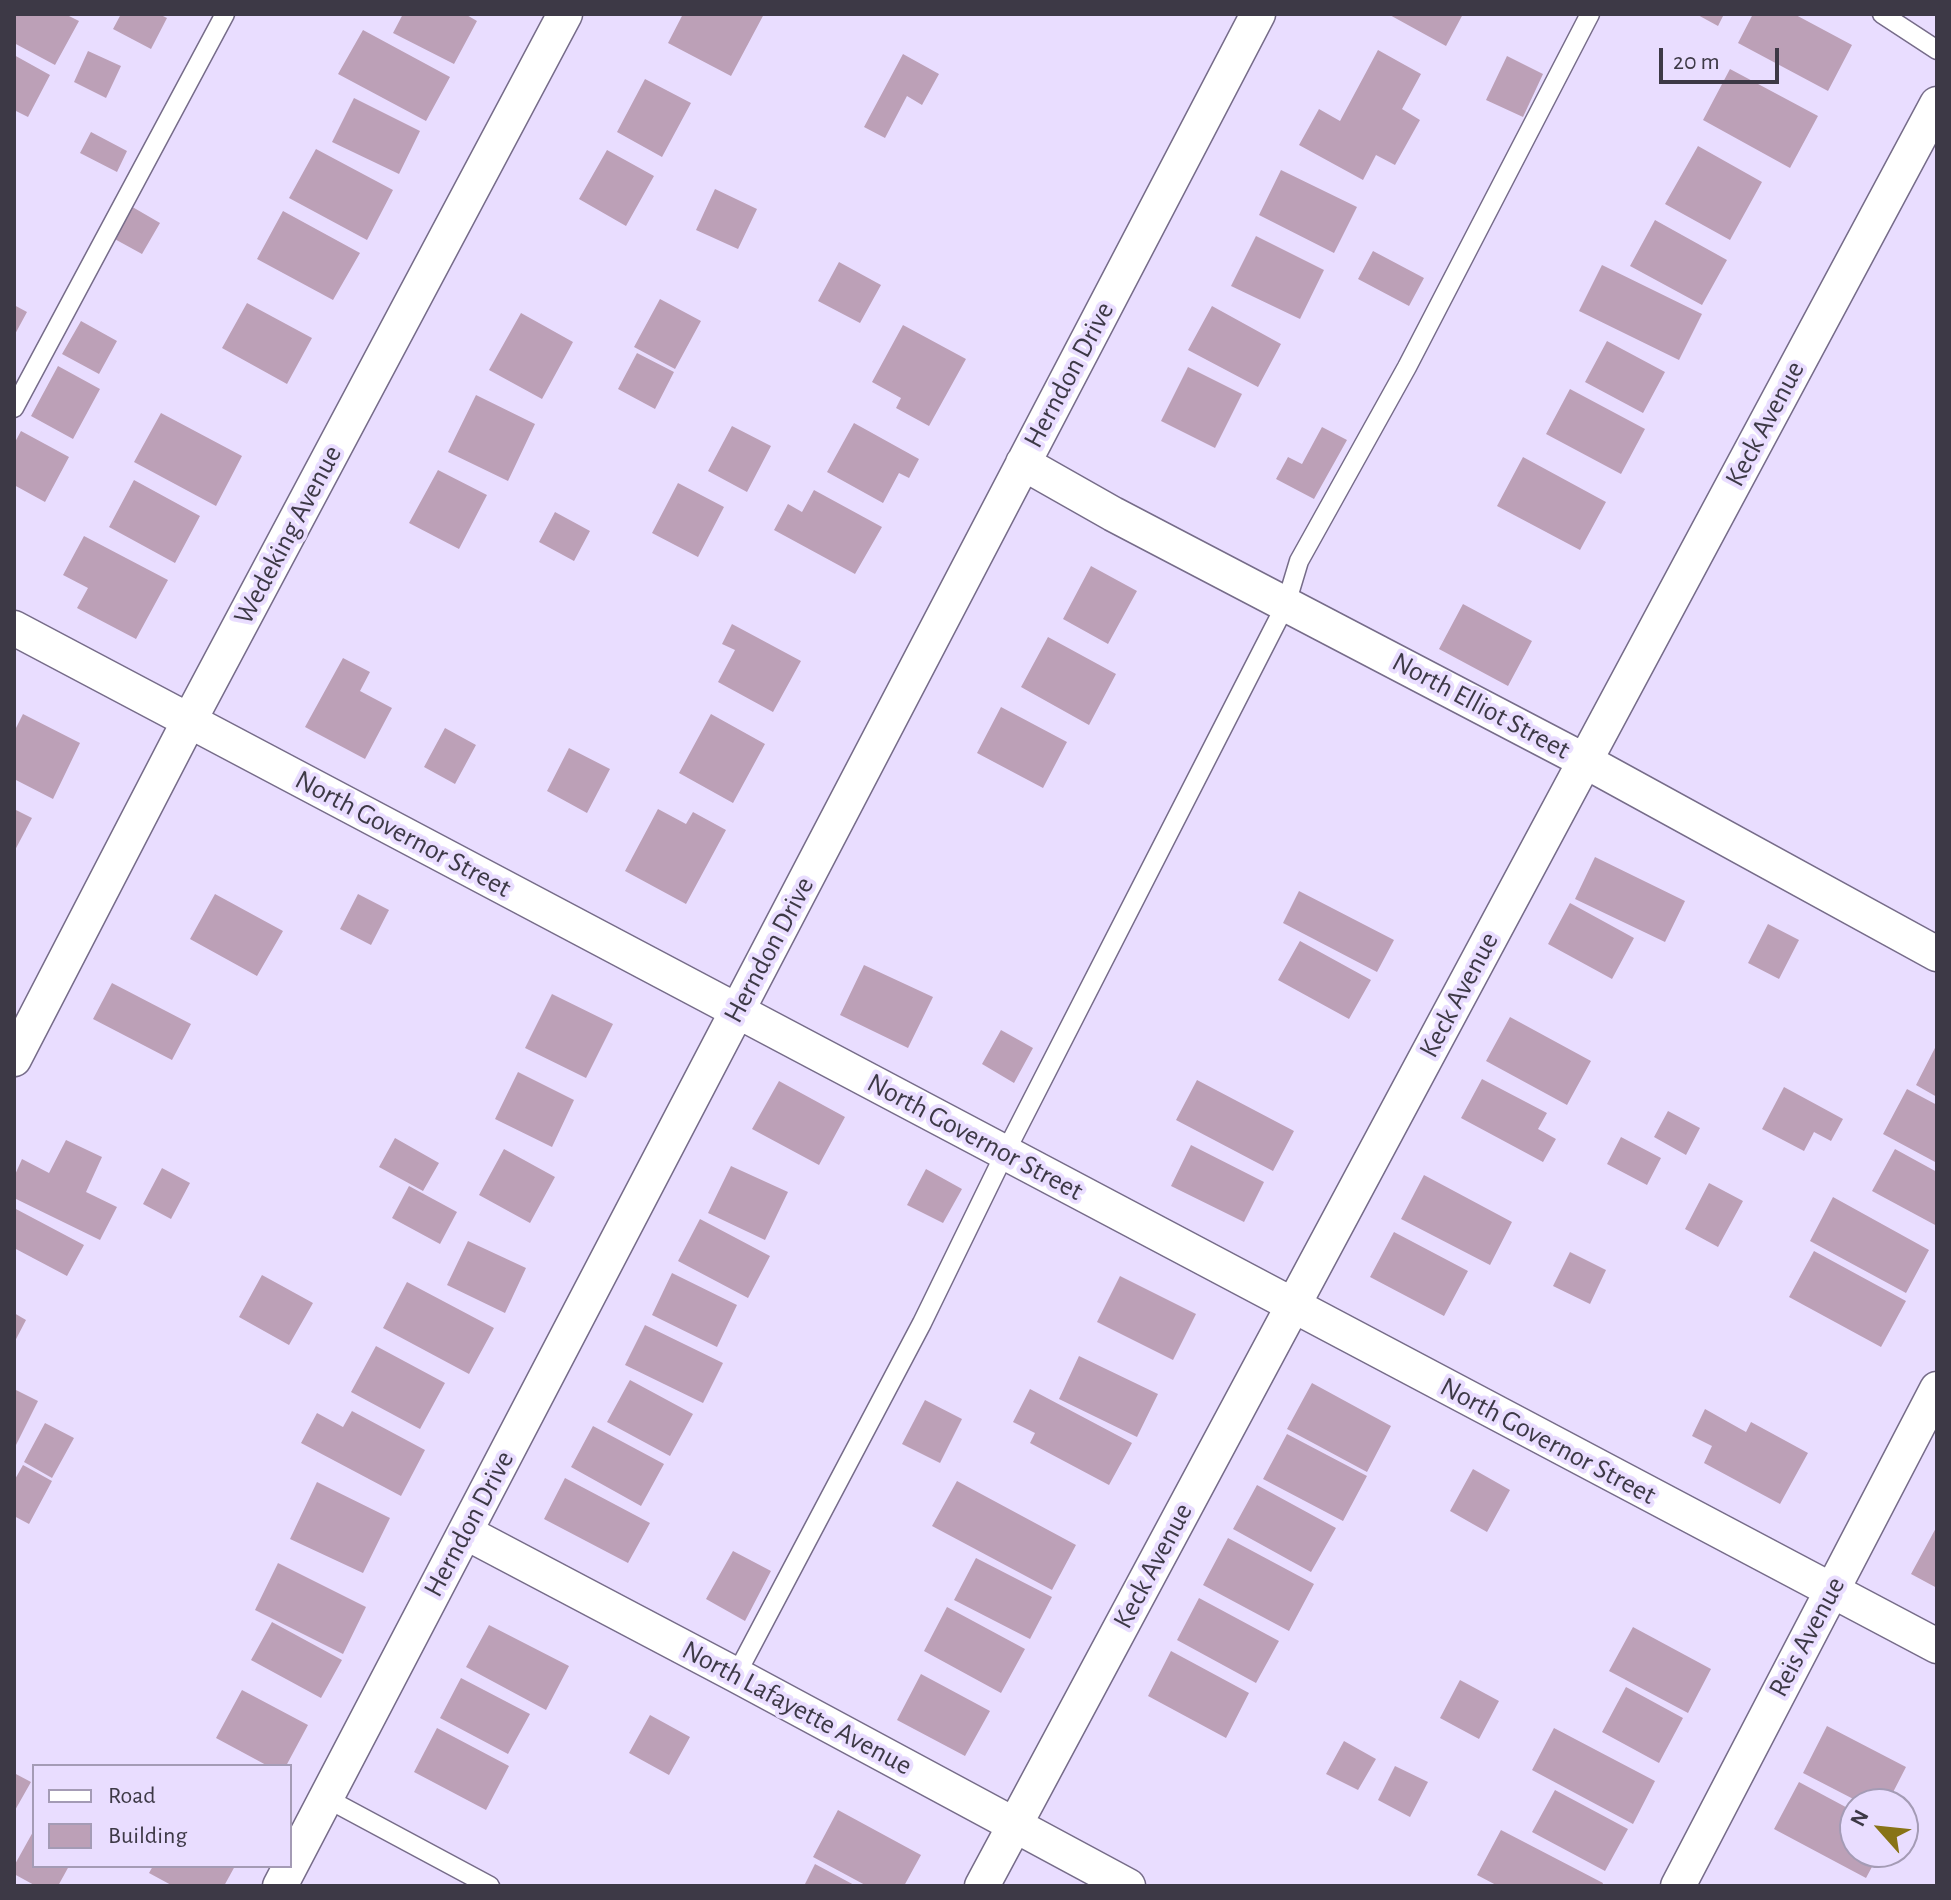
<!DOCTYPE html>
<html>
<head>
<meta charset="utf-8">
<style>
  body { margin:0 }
  #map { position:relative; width:1951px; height:1900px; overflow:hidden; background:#e9ddff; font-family:"Alegreya Sans",sans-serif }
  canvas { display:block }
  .frame { position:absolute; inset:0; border:16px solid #3d3946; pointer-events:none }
  .legend { position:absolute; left:32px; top:1764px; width:260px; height:104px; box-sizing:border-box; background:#e9ddff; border:2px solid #a49bb5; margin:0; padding:10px 14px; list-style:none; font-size:24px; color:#3d3946 }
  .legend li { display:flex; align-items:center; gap:16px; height:40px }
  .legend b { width:40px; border:2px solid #a49bb5 }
  .north { position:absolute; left:1839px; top:1788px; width:80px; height:80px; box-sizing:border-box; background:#e9ddff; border:2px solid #a49bb5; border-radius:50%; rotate:297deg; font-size:22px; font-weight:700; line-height:32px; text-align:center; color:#3d3946 }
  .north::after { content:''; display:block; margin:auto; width:28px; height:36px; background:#887316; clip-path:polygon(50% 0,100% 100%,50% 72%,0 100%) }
  .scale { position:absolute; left:1659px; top:48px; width:120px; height:36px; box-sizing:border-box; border:4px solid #3d3946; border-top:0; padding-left:10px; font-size:24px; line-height:28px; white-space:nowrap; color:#3d3946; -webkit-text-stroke:6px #e9ddff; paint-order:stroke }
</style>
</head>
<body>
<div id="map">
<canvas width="1951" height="1900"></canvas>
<div class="frame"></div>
<ul class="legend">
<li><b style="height:10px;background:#fff"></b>Road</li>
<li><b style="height:22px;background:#bca0b7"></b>Building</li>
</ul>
<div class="north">N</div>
<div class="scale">20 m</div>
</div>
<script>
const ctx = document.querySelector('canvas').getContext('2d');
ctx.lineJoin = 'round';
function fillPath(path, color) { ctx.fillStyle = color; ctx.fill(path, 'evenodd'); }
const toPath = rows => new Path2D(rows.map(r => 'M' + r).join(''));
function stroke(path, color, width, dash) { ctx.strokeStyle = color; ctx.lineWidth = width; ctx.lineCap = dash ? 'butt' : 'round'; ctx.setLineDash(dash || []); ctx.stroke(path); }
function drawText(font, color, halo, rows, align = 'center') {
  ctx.font = font + ' "Alegreya Sans",sans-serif'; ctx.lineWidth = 8; ctx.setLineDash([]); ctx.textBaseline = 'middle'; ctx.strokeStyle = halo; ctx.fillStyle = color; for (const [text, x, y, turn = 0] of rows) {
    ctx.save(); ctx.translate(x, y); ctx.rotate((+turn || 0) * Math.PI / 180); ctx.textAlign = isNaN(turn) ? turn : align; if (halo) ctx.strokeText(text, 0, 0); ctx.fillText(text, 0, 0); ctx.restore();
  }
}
fillPath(toPath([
  [14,14,65,14,79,21,55,65,14,43],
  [121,14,159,14,167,18,151,49,113,29],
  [403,14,465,14,477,21,454,64,393,33],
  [683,14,764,14,731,76,668,43],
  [1388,14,1463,14,1446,46],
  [1696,14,1724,14,1718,26],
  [1753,14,1794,14,1852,45,1828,91,1738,43],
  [363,30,450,77,426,121,338,74],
  [1378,50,1421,74,1402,109,1420,120,1395,165,1376,155,1363,180,1299,145,1319,109,1340,121],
  [88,51,121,66,106,98,74,82],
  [903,54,939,74,922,105,907,96,885,138,864,127],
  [14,55,50,75,28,117,14,110],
  [1507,56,1543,74,1523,117,1486,100],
  [1730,69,1818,116,1790,168,1703,120],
  [645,79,691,103,662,157,617,132],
  [354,98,420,131,399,174,332,142],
  [91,132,127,151,117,172,80,153],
  [1698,146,1762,182,1730,240,1665,204],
  [316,149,393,190,367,240,289,198],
  [607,150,654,176,626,226,579,199],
  [1281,170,1357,207,1334,253,1259,215],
  [715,189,757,209,738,249,696,230],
  [129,205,160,223,142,254,111,237],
  [283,211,360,253,333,300,257,259],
  [1655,220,1727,260,1702,305,1630,266],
  [1256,236,1324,270,1300,319,1231,286],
  [1373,251,1424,278,1409,306,1358,279],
  [839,262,881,285,860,323,818,301],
  [1602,265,1702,314,1679,360,1579,311],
  [660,299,701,321,675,369,634,347],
  [247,303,312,338,287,384,222,348],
  [14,305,27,312,14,336],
  [1212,306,1281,344,1258,387,1188,350],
  [521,313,573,342,542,399,489,370],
  [81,321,117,341,99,374,62,354],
  [903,325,966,359,929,426,896,408,901,398,872,382],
  [1607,341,1665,372,1643,413,1585,382],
  [637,353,674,372,655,409,618,389],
  [58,366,100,389,73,439,31,416],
  [1188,367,1242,394,1215,448,1161,421],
  [1570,389,1645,429,1621,474,1546,434],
  [476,395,535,424,508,481,448,452],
  [161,413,242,456,216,506,134,462],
  [854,423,919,459,909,478,899,473,883,503,827,472],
  [732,426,771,446,747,492,708,471],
  [1322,427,1347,440,1314,499,1276,479,1288,457,1302,464],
  [21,431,69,457,45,502,14,485,14,444],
  [1523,457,1606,502,1580,550,1497,506],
  [438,470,487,495,459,549,409,523],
  [134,480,200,516,175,563,109,527],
  [678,483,724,507,698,557,652,533],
  [814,490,882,527,855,574,774,530,788,504,802,512],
  [555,512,590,531,574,561,539,542],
  [84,536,168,580,136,639,77,608,88,588,63,575],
  [1091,566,1137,591,1108,644,1063,619],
  [1463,604,1532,641,1508,686,1439,649],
  [732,624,801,661,773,712,718,682,735,650,722,644],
  [1048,637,1116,674,1089,725,1021,687],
  [343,658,370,672,360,691,392,708,365,759,305,727],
  [1001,707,1067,742,1043,788,977,753],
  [23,714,80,743,53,799,14,779,14,732],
  [711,714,765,744,733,803,679,773],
  [445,728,476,745,455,784,424,767],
  [569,748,610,769,587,813,547,791],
  [14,809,32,818,14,852],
  [658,809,686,824,693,812,726,830,686,904,625,871],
  [1595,857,1685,901,1665,942,1575,899],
  [1299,891,1394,940,1377,972,1283,923],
  [215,894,283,931,257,976,190,939],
  [358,894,389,910,371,945,340,929],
  [1570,903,1634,938,1612,979,1548,944],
  [1768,924,1799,940,1779,979,1748,963],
  [1300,941,1371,980,1349,1019,1278,980],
  [864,965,933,997,908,1048,840,1015],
  [112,983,191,1024,172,1060,93,1019],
  [552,994,613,1024,586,1078,525,1048],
  [1510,1017,1591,1061,1567,1105,1486,1061],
  [1001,1030,1033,1048,1014,1083,982,1064],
  [1937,1044,1937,1097,1916,1085],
  [518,1072,574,1100,552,1147,495,1119],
  [1482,1079,1547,1113,1538,1129,1556,1139,1543,1162,1461,1118],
  [1197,1080,1294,1131,1273,1171,1176,1120],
  [779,1081,845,1117,819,1165,752,1129],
  [1784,1087,1843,1119,1831,1141,1814,1132,1804,1151,1762,1129],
  [1907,1089,1937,1105,1937,1163,1883,1134],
  [1668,1111,1700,1128,1686,1155,1654,1137],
  [1621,1137,1661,1158,1647,1185,1607,1164],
  [395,1138,439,1163,423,1191,379,1167],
  [66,1140,102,1157,86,1192,117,1207,100,1240,14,1198,14,1177,22,1159,49,1173],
  [1191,1145,1264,1182,1244,1222,1171,1186],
  [504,1149,555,1177,530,1223,479,1195],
  [1895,1149,1937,1172,1937,1226,1872,1191],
  [731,1166,788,1192,765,1240,708,1213],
  [162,1168,190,1183,171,1219,143,1204],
  [926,1169,962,1189,943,1223,907,1205],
  [1424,1175,1512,1222,1490,1265,1401,1219],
  [1709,1183,1743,1201,1718,1247,1685,1229],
  [409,1186,457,1212,440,1244,392,1218],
  [1833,1197,1929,1250,1906,1293,1810,1241],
  [14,1208,84,1245,67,1276,14,1248],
  [700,1219,770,1256,748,1298,678,1261],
  [1394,1232,1468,1271,1444,1316,1370,1277],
  [468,1241,526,1268,505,1313,447,1285],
  [1814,1251,1906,1301,1881,1347,1789,1297],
  [1570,1252,1606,1270,1590,1304,1553,1286],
  [672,1273,737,1305,717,1347,652,1315],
  [262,1275,313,1303,289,1345,239,1317],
  [1120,1276,1196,1314,1173,1360,1097,1322],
  [407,1282,494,1328,469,1374,383,1328],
  [14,1313,26,1320,14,1343],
  [645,1325,723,1363,703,1403,625,1365],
  [376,1346,445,1383,420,1429,351,1392],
  [1079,1356,1158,1394,1137,1437,1059,1399],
  [630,1380,693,1414,670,1456,607,1422],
  [1312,1383,1391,1426,1367,1472,1287,1429],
  [14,1389,38,1401,16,1445,14,1444],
  [1030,1389,1132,1443,1109,1485,1030,1443,1035,1433,1013,1422],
  [925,1400,962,1419,940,1463,902,1444],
  [1705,1409,1746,1432,1751,1422,1808,1453,1780,1504,1704,1463,1712,1446,1692,1436],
  [352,1411,425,1450,401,1496,301,1443,317,1413,343,1427],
  [45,1423,74,1438,52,1478,24,1462],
  [593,1426,664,1464,641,1506,571,1467],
  [1287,1434,1367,1476,1343,1521,1263,1479],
  [23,1465,52,1481,29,1524,14,1516,14,1481],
  [1473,1469,1510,1490,1487,1532,1450,1511],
  [565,1478,650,1523,628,1563,544,1519],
  [957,1481,1076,1545,1052,1590,932,1526],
  [317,1482,390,1518,363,1573,290,1539],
  [1257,1485,1336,1528,1311,1572,1233,1529],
  [1937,1526,1937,1588,1911,1574],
  [1228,1538,1314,1584,1289,1631,1203,1585],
  [733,1551,771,1571,745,1621,706,1599],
  [976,1558,1052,1597,1030,1639,954,1600],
  [278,1563,366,1607,343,1654,255,1610],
  [1199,1598,1279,1641,1256,1683,1177,1640],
  [947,1607,1025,1649,1001,1693,924,1651],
  [272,1622,342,1660,321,1698,251,1660],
  [489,1625,569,1666,546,1710,466,1667],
  [1633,1627,1711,1669,1688,1713,1609,1671],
  [1171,1651,1249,1693,1226,1738,1148,1696],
  [921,1674,990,1711,965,1756,897,1720],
  [461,1678,530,1714,508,1754,440,1718],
  [1460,1680,1499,1701,1479,1739,1440,1718],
  [1626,1687,1683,1718,1659,1763,1602,1732],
  [242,1690,308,1725,286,1766,268,1766,216,1738],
  [650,1715,690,1737,669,1775,629,1753],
  [1827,1726,1906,1767,1887,1804,1863,1804,1803,1773],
  [437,1728,509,1766,486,1810,414,1772],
  [1554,1728,1655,1781,1633,1824,1532,1770],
  [1344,1741,1376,1759,1358,1790,1326,1774],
  [1395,1766,1428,1782,1410,1817,1378,1800],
  [14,1773,31,1782,14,1812],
  [1799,1782,1855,1812,1855,1852,1880,1852,1866,1878,1774,1829],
  [1555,1790,1628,1829,1605,1871,1532,1832],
  [838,1810,921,1855,904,1886,867,1886,813,1857],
  [34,1830,34,1866,69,1866,58,1886,36,1886,14,1874,14,1866],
  [1501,1830,1603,1883,1602,1886,1498,1886,1477,1875],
  [815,1864,856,1886,804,1886],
  [153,1866,235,1866,224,1886,173,1886,149,1873]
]), '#bca0b7');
const service = toPath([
  [1882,14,1937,50],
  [14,408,225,14],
  [736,1675,922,1323,1005,1153,1286,604,1299,561,1407,367,1590,14],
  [326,1798,490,1886]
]);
const minor = toPath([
  [1023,463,1113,514,1585,761,1937,954],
  [14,628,1937,1646],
  [14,1059,189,721,565,14],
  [465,1532,736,1675,1128,1886],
  [280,1886,1258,14],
  [982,1886,1937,104],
  [1678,1886,1937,1389]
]);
stroke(service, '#766c89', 21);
stroke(minor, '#766c89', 37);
stroke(service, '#fff', 18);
stroke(minor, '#fff', 34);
drawText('28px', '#3d3946', '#e9ddff', [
  ["Herndon Drive",1069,375,-62],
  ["Keck Avenue",1765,424,-62],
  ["Wedeking Avenue",288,535,-62],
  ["North Elliot Street",1481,706,28],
  ["North Governor Street",403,834,28],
  ["Herndon Drive",769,950,-62],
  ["Keck Avenue",1459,995,-62],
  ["North Governor Street",975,1137,28],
  ["North Governor Street",1548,1441,28],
  ["Herndon Drive",469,1524,-62],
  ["Keck Avenue",1153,1566,-62],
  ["Reis Avenue",1807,1637,-62],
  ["North Lafayette Avenue",797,1708,28]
]);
</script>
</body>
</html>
